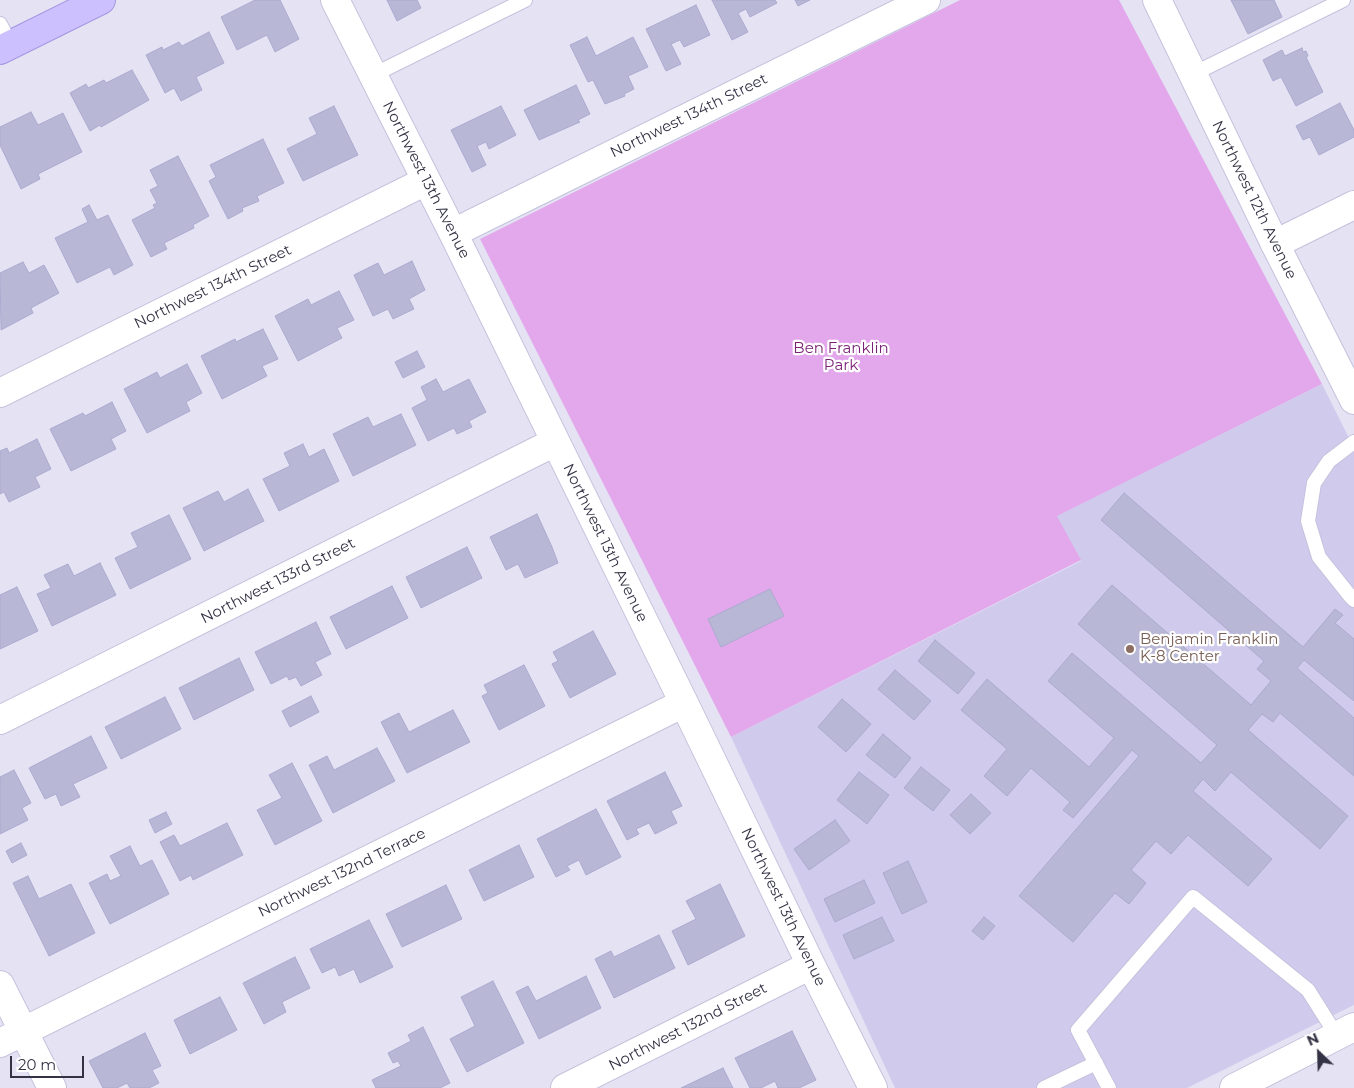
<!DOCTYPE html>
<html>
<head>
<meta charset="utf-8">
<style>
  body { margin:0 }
  #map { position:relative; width:1354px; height:1088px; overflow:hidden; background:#e5e3f3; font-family:Montserrat,sans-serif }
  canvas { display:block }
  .north { position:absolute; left:1294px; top:1028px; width:50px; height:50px; -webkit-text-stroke:4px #fff; paint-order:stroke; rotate:336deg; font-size:14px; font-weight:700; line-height:20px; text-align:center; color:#333345 }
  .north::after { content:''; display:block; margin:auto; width:18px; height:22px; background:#333345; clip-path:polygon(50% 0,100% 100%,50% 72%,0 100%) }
  .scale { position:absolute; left:10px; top:1056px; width:74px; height:22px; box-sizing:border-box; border:2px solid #333345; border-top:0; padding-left:6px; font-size:15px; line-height:18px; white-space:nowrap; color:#333345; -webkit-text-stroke:4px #fff; paint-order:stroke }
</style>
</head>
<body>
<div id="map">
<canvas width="1354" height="1088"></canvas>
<div class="north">N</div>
<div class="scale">20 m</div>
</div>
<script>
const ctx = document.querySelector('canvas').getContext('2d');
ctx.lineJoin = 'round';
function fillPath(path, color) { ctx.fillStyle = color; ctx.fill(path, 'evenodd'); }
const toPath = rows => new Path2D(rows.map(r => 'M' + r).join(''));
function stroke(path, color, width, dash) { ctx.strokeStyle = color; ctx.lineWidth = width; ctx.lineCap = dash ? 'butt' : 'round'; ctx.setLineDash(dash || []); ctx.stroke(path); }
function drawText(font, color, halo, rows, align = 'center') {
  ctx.font = font + ' Montserrat,sans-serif'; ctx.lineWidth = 4.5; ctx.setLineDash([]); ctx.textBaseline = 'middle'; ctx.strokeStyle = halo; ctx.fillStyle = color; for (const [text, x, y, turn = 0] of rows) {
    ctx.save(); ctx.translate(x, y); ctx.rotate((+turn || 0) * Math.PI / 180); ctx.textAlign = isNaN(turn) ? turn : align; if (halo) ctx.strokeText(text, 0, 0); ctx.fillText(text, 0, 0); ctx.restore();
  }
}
fillPath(toPath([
  [1322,384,1354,448,1354,1005,1187,1088,895,1088,731,737,1081,561,1056,516]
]), '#d0cbed');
fillPath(toPath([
  [960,0,1119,0,1322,384,1057,516,1081,560,731,737,480,239]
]), '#e2a8eb');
const building = toPath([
  [255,0,280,0,299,39,275,52,267,35,237,50,221,17,255,0],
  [387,0,417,0,421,8,397,21,387,0],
  [712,0,775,0,777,3,750,17,746,9,738,13,748,32,732,40,712,0],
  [795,0,810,0,798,6,795,0],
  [1231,0,1274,0,1282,17,1248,34,1231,0],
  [696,5,710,35,684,47,680,40,671,44,681,64,666,71,646,29,696,5],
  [209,32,224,63,196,77,202,90,181,101,174,88,165,93,146,55,162,47,163,50,179,42,182,46,209,32],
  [587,37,596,56,633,37,648,67,628,76,634,89,624,94,625,96,605,104,593,80,588,82,570,45,587,37],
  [1302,48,1303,52,1306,51,1308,56,1306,57,1323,92,1296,106,1281,77,1273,81,1263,60,1282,50,1285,56,1302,48],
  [132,70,149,100,101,127,100,125,90,131,70,93,86,84,88,88,104,80,106,83,132,70],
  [576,85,590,114,578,120,580,122,539,140,524,110,576,85],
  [1340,103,1354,130,1354,137,1319,155,1310,137,1303,140,1296,126,1340,103],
  [334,106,358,155,303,181,287,149,317,134,309,118,334,106],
  [501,106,516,135,489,149,486,142,477,146,486,165,472,172,451,130,501,106],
  [31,112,38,125,63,113,82,152,38,174,40,179,21,189,0,145,0,127,31,112],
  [263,139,284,183,257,196,259,201,242,208,243,211,228,219,209,181,216,177,210,165,263,139],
  [178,156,209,216,193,225,194,228,164,243,167,249,151,257,132,220,155,208,153,205,157,203,150,190,158,186,150,170,178,156],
  [89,205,97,220,108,215,133,265,114,275,110,267,77,283,55,238,88,222,82,209,89,205],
  [412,261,425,290,409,299,414,309,393,319,388,309,373,316,354,275,378,263,384,275,412,261],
  [23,262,29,273,44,265,59,293,31,308,33,313,1,330,0,273,23,262],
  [339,291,354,320,337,328,342,338,298,361,275,316,308,299,311,305,339,291],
  [263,329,278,359,262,366,267,376,222,399,201,356,235,339,236,342,263,329],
  [417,351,425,367,403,378,395,362,417,351],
  [187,364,202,393,186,402,190,411,147,433,124,389,157,372,160,378,187,364],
  [436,379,443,392,469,379,486,412,469,421,472,427,457,434,454,428,428,441,412,408,427,400,421,387,436,379],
  [112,402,126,431,111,439,116,449,71,471,50,429,83,413,85,416,112,402],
  [401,414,416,445,353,476,333,434,368,417,373,427,401,414],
  [37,439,51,469,35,477,40,487,9,502,4,492,0,494,0,451,7,448,9,453,37,439],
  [303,444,309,457,324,449,339,481,279,511,263,479,290,466,284,453,303,444],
  [248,489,264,521,204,551,183,508,218,491,224,502,248,489],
  [1124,493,1303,647,1335,609,1343,615,1335,623,1354,639,1354,701,1304,660,1297,668,1354,718,1354,776,1280,713,1273,722,1262,714,1248,730,1348,816,1320,849,1231,772,1215,791,1203,779,1193,791,1272,859,1248,886,1188,835,1171,854,1156,841,1131,870,1146,883,1129,904,1115,893,1073,942,1019,896,1139,756,1132,750,1073,818,1063,810,1070,802,1031,768,1007,796,984,776,1007,749,961,710,987,679,1089,767,1114,738,1048,681,1072,653,1201,763,1217,745,1078,624,1112,585,1251,705,1271,681,1257,669,1264,661,1101,520,1124,493],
  [537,514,552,547,558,563,525,578,518,564,506,570,490,537,537,514],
  [169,515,191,559,130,589,115,558,138,547,131,533,169,515],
  [467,547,482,578,421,608,406,577,467,547],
  [100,563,116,595,52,626,37,594,51,588,44,575,68,564,74,576,100,563],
  [392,586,408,618,346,649,330,617,392,586],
  [17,587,38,631,0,649,0,595,17,587],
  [770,589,784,616,721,647,708,619,770,589],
  [316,622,331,654,315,662,322,675,301,686,296,677,289,680,287,676,271,684,255,652,316,622],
  [593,631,616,674,570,698,552,664,558,661,553,652,593,631],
  [935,640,975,673,958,694,918,661,935,640],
  [239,658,254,690,194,720,179,688,239,658],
  [524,665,545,706,499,730,482,696,488,693,484,685,524,665],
  [895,670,931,701,914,720,878,689,895,670],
  [311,696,319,712,290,727,282,711,311,696],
  [165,697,181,729,121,759,105,727,165,697],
  [842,699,871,724,846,752,818,727,842,699],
  [453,710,470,742,407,773,381,722,399,713,409,732,453,710],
  [883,734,911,758,895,778,866,755,883,734],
  [91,736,107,768,73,784,80,797,61,806,56,794,45,799,29,768,91,736],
  [377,748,395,781,333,813,309,765,327,756,334,770,377,748],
  [292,763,322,821,275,845,257,810,282,798,269,775,292,763],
  [921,767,950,790,933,811,904,788,921,767],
  [14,770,31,803,22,808,28,820,0,834,0,777,14,770],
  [665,772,682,806,671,811,677,823,655,834,649,823,636,829,639,834,627,840,607,801,665,772],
  [859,772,889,795,867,824,837,800,859,772],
  [971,794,991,813,970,834,950,815,971,794],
  [596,809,621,857,586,875,579,860,567,866,570,870,556,877,537,839,596,809],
  [166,812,172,824,155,833,149,820,166,812],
  [835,820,850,841,809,870,794,849,835,820],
  [227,823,243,855,193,880,191,875,180,881,160,842,174,835,180,846,227,823],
  [21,843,27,855,12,863,6,851,21,843],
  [519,845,534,877,484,901,469,870,519,845],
  [130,846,140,866,152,860,169,894,110,924,89,883,107,874,110,881,121,876,110,856,130,846],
  [908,861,927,902,902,914,883,873,908,861],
  [28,876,39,899,71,884,95,933,49,956,13,883,28,876],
  [864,880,875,903,835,922,824,899,864,880],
  [720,884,745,936,688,965,672,931,696,919,686,901,720,884],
  [446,885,462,919,402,947,386,914,446,885],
  [882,917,894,941,854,959,843,935,882,917],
  [984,917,995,926,983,940,972,931,984,917],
  [369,920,393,967,360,983,354,969,339,976,335,967,322,973,310,949,369,920],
  [659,935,675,968,614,998,595,959,611,951,614,957,659,935],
  [295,957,310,988,282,1002,286,1012,264,1024,243,983,295,957],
  [586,976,601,1008,539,1039,516,992,528,986,536,1001,586,976],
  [493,981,524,1043,467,1072,450,1039,475,1026,461,997,493,981],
  [220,997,237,1030,190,1054,174,1020,220,997],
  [423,1027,450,1083,440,1088,376,1088,372,1080,401,1066,398,1061,393,1063,388,1053,411,1041,408,1035,423,1027],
  [792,1031,816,1080,799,1088,778,1088,775,1081,761,1088,750,1088,735,1058,792,1031],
  [145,1033,161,1066,152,1070,159,1083,149,1088,130,1088,127,1083,117,1088,103,1088,89,1061,145,1033],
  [723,1068,733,1088,681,1088,723,1068]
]);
fillPath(building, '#b8b7d5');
stroke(building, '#abaad0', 1);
const service = toPath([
  [0,24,11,45],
  [1193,74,1343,0],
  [373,75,525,0],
  [1354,442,1329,461,1314,483,1308,521,1319,557,1350,596,1354,600],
  [1044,1088,1096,1063],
  [1109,1088,1078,1030,1193,897,1308,990,1337,1036]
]);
const minor = toPath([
  [335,0,453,233,684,703,811,965,873,1088],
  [453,233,926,0],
  [1275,244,1354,205],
  [0,393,426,181],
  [0,720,555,442],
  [0,985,52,1088],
  [0,1043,684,703],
  [565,1088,811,965],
  [1234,1088,1354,1027]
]);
const tertiary = toPath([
  [1157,0,1275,244,1354,400]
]);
const secondary = toPath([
  [0,50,101,0]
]);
stroke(service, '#c4c2dd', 16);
stroke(minor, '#c4c2dd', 30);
stroke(tertiary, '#c4c2dd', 30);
stroke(secondary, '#a396e3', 30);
stroke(service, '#fff', 14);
stroke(minor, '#fff', 28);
stroke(tertiary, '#fff', 28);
stroke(secondary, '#ccc0ff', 28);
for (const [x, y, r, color] of [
  [1130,649,5,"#8d6e63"]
]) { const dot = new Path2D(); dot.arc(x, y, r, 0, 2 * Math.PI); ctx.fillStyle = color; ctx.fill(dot); stroke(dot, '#fff', 2); }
drawText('15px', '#333345', '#fff', [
  ["Northwest 134th Street",689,116,-26],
  ["Northwest 13th Avenue",426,180,63],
  ["Northwest 12th Avenue",1254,200,64],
  ["Northwest 134th Street",213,287,-26],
  ["Northwest 13th Avenue",605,543,64],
  ["Northwest 133rd Street",278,581,-27],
  ["Northwest 132nd Terrace",342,873,-26],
  ["Northwest 13th Avenue",783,907,64],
  ["Northwest 132nd Street",688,1027,-27]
]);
drawText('15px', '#7a2276', '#fff', [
  ["Ben Franklin",841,349],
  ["Park",841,366]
]);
drawText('15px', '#785e54', '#fff', [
  ["Benjamin Franklin",1140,640],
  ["K-8 Center",1140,657]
], 'left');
</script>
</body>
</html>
